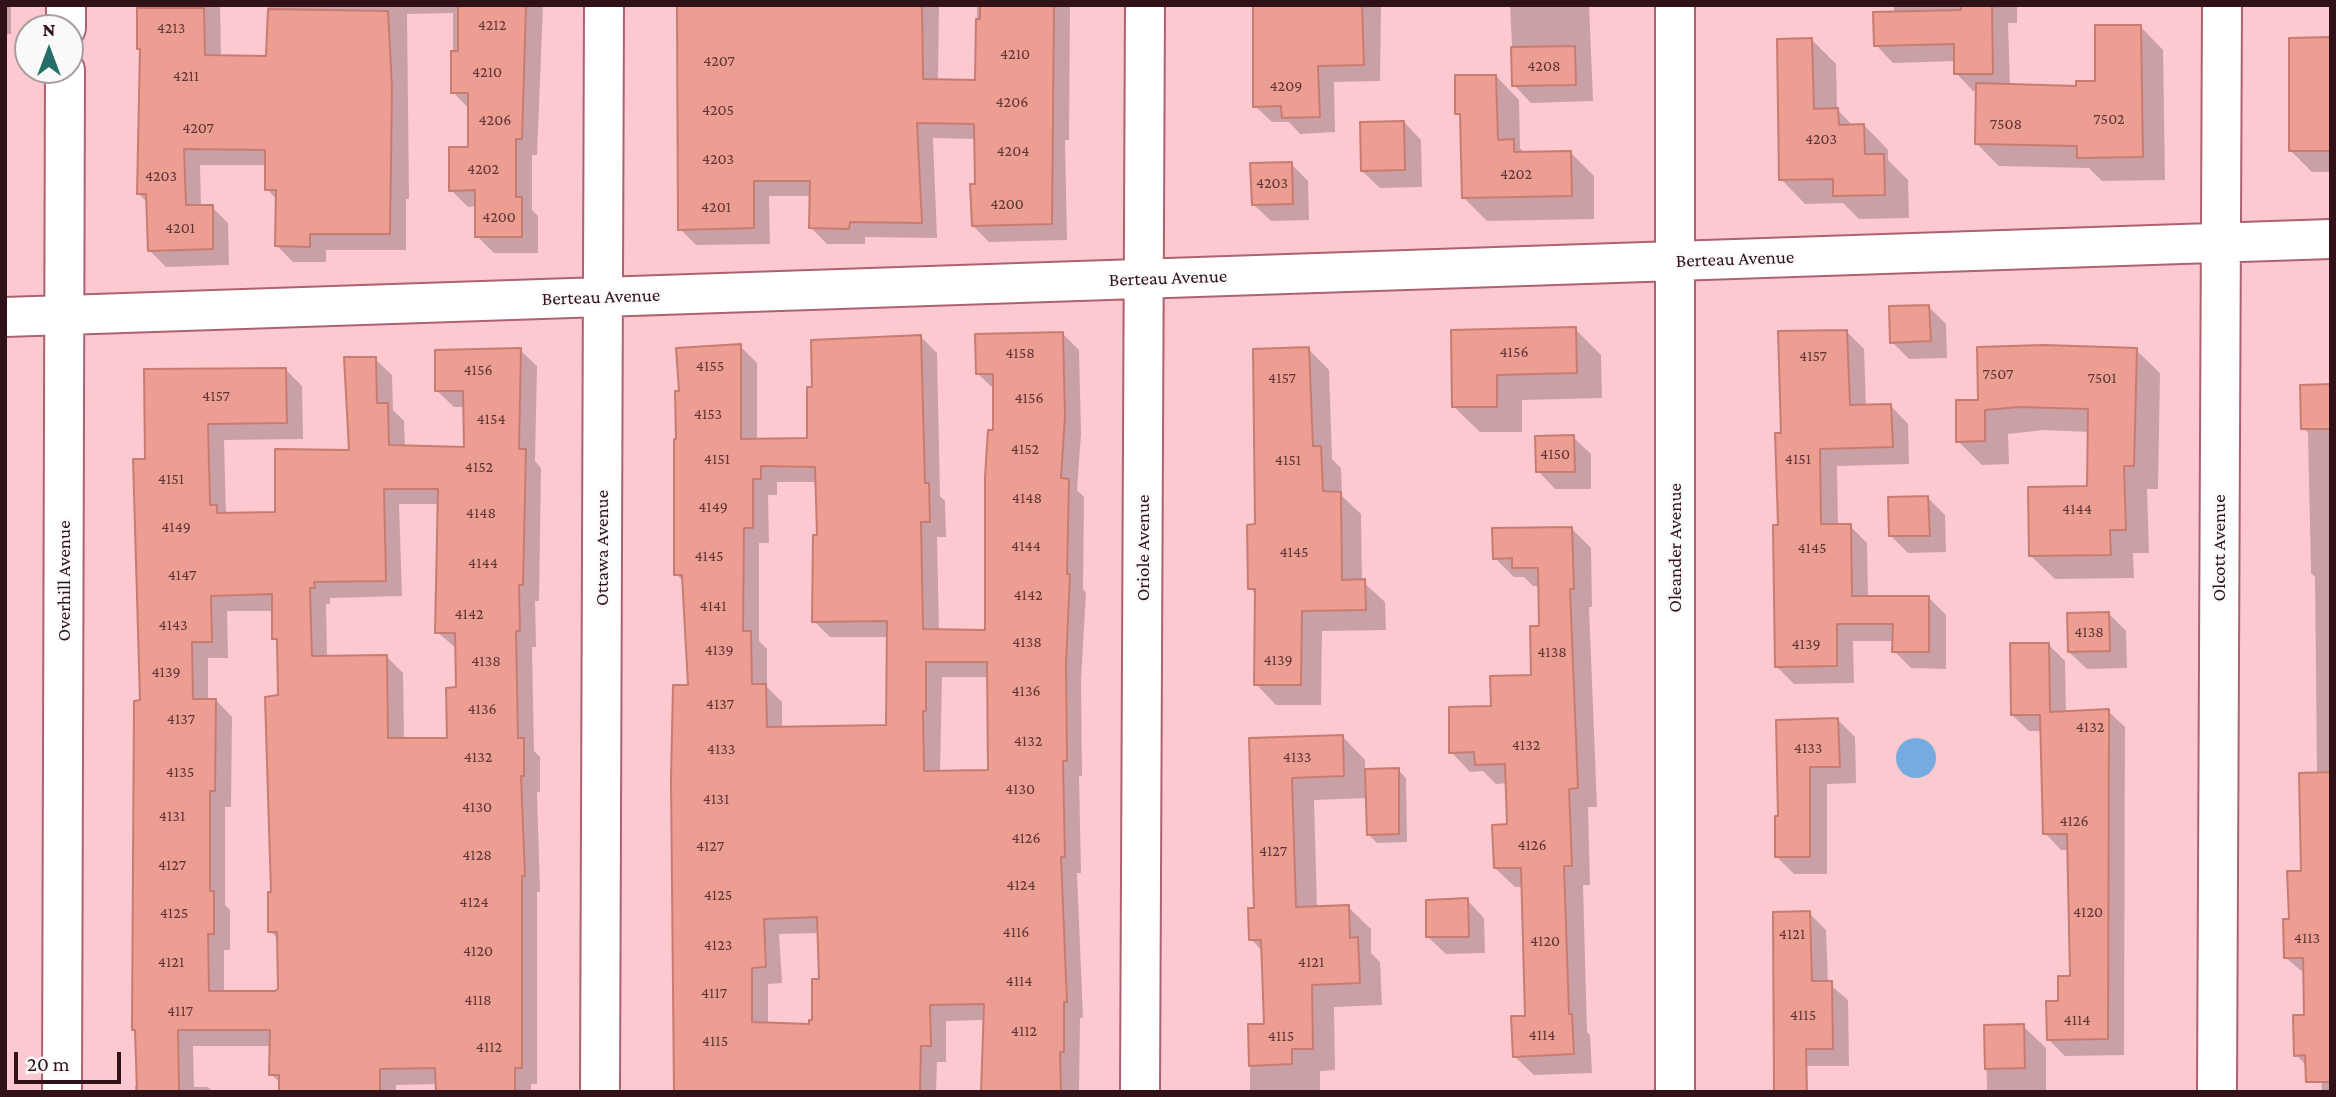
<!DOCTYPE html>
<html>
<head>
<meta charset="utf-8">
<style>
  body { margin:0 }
  #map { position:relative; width:2336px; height:1097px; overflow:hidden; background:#fcc9d0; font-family:"Crimson Pro",serif }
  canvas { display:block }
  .frame { position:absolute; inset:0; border:7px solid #301218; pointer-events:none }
  .north { position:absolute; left:14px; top:14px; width:70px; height:70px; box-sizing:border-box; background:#f9f9f9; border:2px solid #a99d9f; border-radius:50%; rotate:0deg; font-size:19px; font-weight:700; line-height:28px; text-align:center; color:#301218 }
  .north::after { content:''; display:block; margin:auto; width:24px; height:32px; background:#246e6a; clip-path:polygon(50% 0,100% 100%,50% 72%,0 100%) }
  .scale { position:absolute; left:14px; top:1052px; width:107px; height:32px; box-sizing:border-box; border:4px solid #301218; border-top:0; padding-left:9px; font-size:21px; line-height:24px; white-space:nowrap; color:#301218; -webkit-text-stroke:5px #f9f9f9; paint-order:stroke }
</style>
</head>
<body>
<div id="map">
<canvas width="2336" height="1097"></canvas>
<div class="frame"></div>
<div class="north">N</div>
<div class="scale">20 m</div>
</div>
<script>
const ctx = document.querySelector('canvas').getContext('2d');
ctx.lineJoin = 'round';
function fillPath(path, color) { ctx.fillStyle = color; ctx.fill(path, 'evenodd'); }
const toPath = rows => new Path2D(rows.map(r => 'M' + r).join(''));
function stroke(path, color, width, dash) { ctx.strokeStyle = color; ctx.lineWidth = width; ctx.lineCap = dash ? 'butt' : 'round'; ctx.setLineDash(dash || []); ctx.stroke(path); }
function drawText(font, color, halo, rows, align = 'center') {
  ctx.font = font + ' "Crimson Pro",serif'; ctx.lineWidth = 5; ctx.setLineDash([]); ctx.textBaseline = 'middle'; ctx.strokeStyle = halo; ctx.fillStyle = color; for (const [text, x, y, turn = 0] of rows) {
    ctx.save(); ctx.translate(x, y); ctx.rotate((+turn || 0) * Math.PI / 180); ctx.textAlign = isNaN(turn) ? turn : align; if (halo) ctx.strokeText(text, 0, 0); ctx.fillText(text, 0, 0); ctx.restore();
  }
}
fillPath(toPath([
  '1896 758a20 20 0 1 1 40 0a20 20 0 1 1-40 0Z'
]), '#76abdf');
fillPath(toPath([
  [5,5,11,5,11,34,7,34,6,125],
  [139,5,220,5,221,57,268,57,268,5,543,5,537,155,532,155,532,210,538,216,538,253,494,253,477,236,477,206,468,207,451,190,470,149,470,110,453,92,453,13,407,14,409,199,406,199,406,250,326,250,326,262,293,262,276,245,277,200,267,189,267,165,200,165,201,207,212,207,228,223,229,265,166,267,149,250,148,203,139,194,142,51,139,48],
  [677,5,939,5,938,81,977,82,977,5,1070,5,1069,140,1065,140,1067,240,989,242,973,226,976,139,933,138,937,238,865,237,865,244,827,244,811,228,812,196,769,196,770,244,696,245,680,229],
  [1254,5,1381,5,1380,81,1334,82,1335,132,1300,134,1289,122,1272,122,1255,106],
  [1510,5,1589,5,1593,101,1531,103,1514,85],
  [1894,5,2017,5,2017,23,2008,23,2010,86,2077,88,2097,82,2140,26,2163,50,2165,180,2102,181,2089,168,1999,166,1976,143,1977,91,1973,91,1956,73,1955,61,1893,63,1876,45,1894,13],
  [2331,39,2331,172,2312,172,2291,151],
  [1812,40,1836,64,1837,109,1853,126,1864,125,1888,150,1888,160,1908,180,1909,218,1859,219,1843,203,1805,204,1781,179],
  [1496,76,1519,100,1520,148,1525,153,1570,152,1594,176,1594,219,1487,221,1463,197,1462,119,1457,113],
  [1404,122,1421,140,1422,187,1380,188,1362,171],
  [1291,164,1308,181,1309,220,1271,221,1253,204],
  [1929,307,1946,324,1947,358,1909,359,1892,342],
  [1575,329,1601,355,1602,398,1522,400,1522,432,1480,432,1454,407,1452,332],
  [1846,331,1864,349,1866,407,1891,406,1908,424,1909,464,1837,466,1838,526,1850,526,1867,543,1868,598,1929,598,1946,615,1946,669,1911,668,1894,651,1894,641,1853,641,1854,683,1794,684,1776,666,1783,435],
  [1063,334,1079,350,1081,434,1077,490,1084,497,1083,589,1086,592,1081,680,1082,776,1079,776,1081,873,1077,873,1083,1018,1080,1018,1079,1092,983,1092,985,1020,946,1021,946,1062,937,1062,936,1092,675,1092,675,687,690,687,684,582,676,574,740,346,757,363,757,440,809,440,921,337,937,353,940,496,945,501,946,537,937,537,939,631,987,632,995,390,978,374],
  [777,482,817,482,819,536,814,621,830,637,889,637,888,727,782,729,782,702,767,687,767,649,759,641,759,543,769,543,768,495,777,495],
  [942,677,989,677,990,772,940,772],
  [819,933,821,980,814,1021,811,1025,768,1024,768,984,782,983,779,934],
  [1308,349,1329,370,1332,459,1341,468,1342,496,1361,514,1362,581,1385,602,1386,630,1322,631,1321,705,1276,705,1256,684,1256,595,1250,588,1257,526],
  [520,350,537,366,535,461,541,468,539,601,535,601,536,647,532,647,534,751,540,757,540,792,537,792,540,892,537,892,537,1084,531,1084,531,1092,437,1092,437,1084,396,1085,396,1092,281,1092,281,1084,271,1074,272,1046,193,1046,194,1087,208,1087,213,1092,135,1092,135,1086,139,1086,137,1033,134,1030,147,461,286,370,302,386,303,439,224,440,226,514,276,514,350,452,375,359,392,375,393,410,404,421,405,447,466,449,465,407,454,407,437,391],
  [399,504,440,504,437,632,457,649,458,689,449,740,404,740,403,673,386,656,327,657,326,604,330,604,330,598,402,596],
  [227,611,274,611,274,638,279,643,270,931,279,940,280,989,276,993,224,993,224,950,230,950,230,910,225,905,225,807,231,807,232,717,216,700,208,701,208,658,228,658],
  [2136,350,2160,373,2158,489,2147,489,2149,553,2133,553,2134,578,2055,579,2031,556,2088,488,2090,432,2044,430,2008,434,2009,464,1982,465,1958,441,1980,401],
  [2331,386,2331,1092,2322,1092,2321,1071,2313,1072,2296,1055,2306,1016,2305,974,2286,958,2317,774,2315,577,2311,573,2308,433,2303,428],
  [1573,437,1591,454,1591,489,1555,489,1538,471],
  [1928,498,1945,515,1946,552,1908,553,1891,536],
  [1572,529,1591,548,1592,607,1589,607,1597,807,1588,807,1590,885,1583,885,1587,1032,1590,1035,1592,1073,1534,1075,1514,1056,1527,1017,1523,887,1515,887,1495,868,1509,826,1508,783,1496,784,1483,771,1470,772,1451,752,1493,708,1533,677,1541,627,1540,586,1533,586,1524,577,1514,577,1495,558],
  [2109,614,2126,631,2127,668,2087,669,2069,652],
  [2049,645,2065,661,2066,713,2108,711,2125,727,2124,1055,2065,1056,2048,1039,2072,978,2069,850,2061,850,2045,833,2042,731,2029,731,2012,715],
  [1838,720,1855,737,1856,783,1827,784,1827,874,1794,874,1777,857,1780,818,1778,722],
  [1343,737,1365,760,1365,771,1398,770,1406,778,1407,842,1377,843,1368,834,1367,798,1314,800,1317,908,1348,907,1371,929,1371,953,1380,962,1382,1005,1334,1007,1335,1070,1320,1071,1320,1092,1250,1092,1250,1026,1266,1025,1263,952,1251,939,1256,910,1251,740],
  [1467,900,1484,918,1485,953,1446,954,1428,937],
  [1809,913,1826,930,1828,983,1848,1000,1849,1066,1793,1066],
  [2023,1026,2046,1048,2046,1092,1987,1092,1986,1027]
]), '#0003');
const building = toPath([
  [458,5,526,5,522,139,516,139,516,197,522,197,522,237,475,237,475,190,449,191,449,147,468,147,468,93,451,93,451,51,458,51,458,5],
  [677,5,922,5,923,79,975,80,976,19,980,19,980,5,1054,5,1052,224,972,226,970,184,975,184,974,124,917,123,922,223,850,222,849,229,809,228,810,181,754,181,754,228,678,230,677,5],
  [1253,5,1362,5,1364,65,1318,66,1320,117,1282,118,1281,106,1253,107,1253,5],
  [1961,5,1992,5,1993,74,1954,74,1954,44,1874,46,1873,12,1961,10,1961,5],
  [137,8,204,8,205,55,266,56,268,9,388,11,392,88,390,234,310,234,310,247,275,246,276,190,265,190,265,150,184,149,186,205,213,205,213,249,148,251,146,194,137,194,140,49,137,49,137,8],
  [2095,25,2141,25,2143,157,2077,158,2077,146,1975,144,1976,83,2076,86,2076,81,2095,81,2095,25],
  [2331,37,2331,151,2289,151,2289,38,2331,37],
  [1812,38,1814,109,1838,108,1839,125,1864,124,1865,154,1884,154,1885,195,1833,196,1833,179,1779,180,1777,39,1812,38],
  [1575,46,1576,85,1512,86,1511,47,1575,46],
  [1455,75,1496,75,1498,140,1514,139,1514,152,1571,151,1572,196,1462,198,1460,114,1455,114,1455,75],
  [1404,121,1405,170,1361,171,1360,122,1404,121],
  [1292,162,1293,204,1252,205,1250,163,1292,162],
  [1929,305,1931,341,1890,343,1889,306,1929,305],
  [1576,327,1577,373,1497,375,1497,407,1452,407,1451,330,1576,327],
  [1847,330,1850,405,1891,404,1893,447,1820,449,1821,524,1851,524,1852,596,1929,596,1929,652,1892,652,1893,624,1837,624,1837,666,1775,667,1773,525,1778,525,1775,433,1781,433,1778,331,1847,330],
  [1063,332,1065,416,1061,478,1069,479,1067,574,1070,574,1066,663,1067,761,1063,761,1065,857,1061,857,1067,1002,1064,1002,1064,1052,1060,1052,1061,1092,981,1092,984,1004,930,1005,931,1046,921,1046,920,1092,674,1092,671,779,673,685,688,685,682,575,674,575,674,439,676,439,675,391,679,391,676,348,741,344,741,439,807,438,807,387,812,387,811,340,921,335,925,483,929,483,930,522,921,522,923,629,985,630,985,477,988,430,993,430,993,374,976,374,975,334,1063,332],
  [761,466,815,467,817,535,813,535,812,622,887,621,886,725,767,727,766,684,752,684,751,631,743,631,744,528,753,528,753,479,761,479,761,466],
  [926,662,987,662,988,770,924,771,923,711,926,711,926,662],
  [817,917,819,979,812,979,812,1020,809,1020,809,1024,752,1022,752,968,766,967,764,919,817,917],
  [2044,345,2137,348,2134,466,2124,466,2126,530,2110,530,2111,555,2029,556,2028,487,2087,486,2088,409,2019,407,1985,410,1985,441,1956,442,1956,400,1978,400,1977,347,2044,345],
  [1309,347,1313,446,1321,446,1323,491,1341,492,1342,580,1365,579,1366,610,1302,611,1301,685,1254,685,1255,589,1248,589,1247,525,1255,524,1253,349,1309,347],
  [521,348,519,449,526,449,523,585,519,585,520,631,516,631,518,738,524,738,524,776,521,776,525,876,522,876,522,1068,515,1068,515,1092,436,1092,435,1068,380,1069,380,1092,279,1092,279,1075,269,1075,270,1030,178,1030,179,1092,137,1092,135,1030,132,1030,134,701,140,700,133,459,145,459,144,369,286,368,287,423,208,424,210,505,217,505,217,513,275,512,275,449,349,450,344,357,376,357,377,403,388,403,389,445,464,447,463,391,435,391,435,350,521,348],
  [384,489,438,489,435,633,455,633,456,687,446,688,447,738,388,738,387,655,312,656,310,588,315,588,314,582,386,581,384,489],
  [272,594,272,639,277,639,278,695,265,697,271,892,268,892,268,932,277,932,278,989,275,991,209,991,208,934,214,934,214,891,210,891,210,791,215,791,216,699,193,699,192,642,212,642,211,596,272,594],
  [2331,384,2331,429,2301,429,2300,385,2331,384],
  [1574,435,1575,472,1536,472,1535,436,1574,435],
  [1928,496,1930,536,1889,536,1888,497,1928,496],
  [1572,527,1574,589,1570,589,1578,788,1569,789,1572,866,1564,866,1569,1014,1572,1014,1574,1054,1513,1057,1511,1016,1525,1016,1521,868,1494,868,1492,825,1507,824,1505,764,1475,765,1474,752,1449,753,1449,707,1491,706,1490,676,1531,675,1530,626,1539,626,1538,568,1512,568,1512,558,1493,559,1492,528,1572,527],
  [2109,612,2110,651,2068,652,2067,613,2109,612],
  [2010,643,2049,643,2050,712,2109,709,2108,1039,2047,1040,2046,1001,2058,1001,2058,976,2070,976,2067,834,2043,834,2040,715,2011,715,2010,643],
  [1838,718,1840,767,1810,767,1810,857,1775,857,1775,816,1778,816,1776,720,1838,718],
  [1343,735,1344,776,1292,778,1296,907,1349,905,1350,938,1358,937,1360,983,1312,985,1313,1049,1292,1049,1292,1064,1249,1066,1248,1024,1264,1024,1261,940,1249,940,1248,908,1254,908,1249,738,1343,735],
  [1399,768,1399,834,1367,835,1365,769,1399,768],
  [2331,772,2331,1082,2306,1082,2305,1055,2294,1056,2293,1015,2304,1015,2303,958,2284,958,2283,919,2289,919,2287,871,2301,871,2299,773,2331,772],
  [1468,898,1469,937,1426,937,1426,900,1468,898],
  [1810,911,1812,981,1832,981,1833,1049,1806,1049,1807,1092,1774,1092,1773,912,1810,911],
  [2024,1024,2025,1068,1985,1069,1984,1025,2024,1024]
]);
fillPath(building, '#ec9e92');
stroke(building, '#c87c71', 2);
const minor = toPath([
  [1675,5,1675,1092],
  [66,28,66,5],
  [5,317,2331,239],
  [62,1092,65,70],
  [600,1092,604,5],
  [1140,1092,1145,5],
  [2217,1092,2222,5]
]);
stroke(minor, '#ac626f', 42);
stroke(minor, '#fff', 38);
drawText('16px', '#5f3536', null, [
  ["4212",492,25],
  ["4213",171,28],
  ["4210",1015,54],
  ["4207",719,61],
  ["4208",1544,66],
  ["4210",487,72],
  ["4211",186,76],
  ["4209",1286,86],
  ["4206",1012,102],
  ["4205",718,110],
  ["7502",2109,119],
  ["4206",495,120],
  ["7508",2006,124],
  ["4207",198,128],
  ["4203",1821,139],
  ["4204",1013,151],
  ["4203",718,159],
  ["4202",483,169],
  ["4202",1516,174],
  ["4203",161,176],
  ["4203",1272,183],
  ["4200",1007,204],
  ["4201",716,207],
  ["4200",499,217],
  ["4201",180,228],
  ["4156",1514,352],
  ["4158",1020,353],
  ["4157",1813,356],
  ["4155",710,366],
  ["4156",478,370],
  ["7507",1998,374],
  ["4157",1282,378],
  ["7501",2102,378],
  ["4157",216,396],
  ["4156",1029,398],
  ["4153",708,414],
  ["4154",491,419],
  ["4152",1025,449],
  ["4150",1555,454],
  ["4151",717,459],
  ["4151",1798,459],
  ["4151",1288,460],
  ["4152",479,467],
  ["4151",171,479],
  ["4148",1027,498],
  ["4149",713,507],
  ["4144",2077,509],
  ["4148",481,513],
  ["4149",176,527],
  ["4144",1026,546],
  ["4145",1812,548],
  ["4145",1294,552],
  ["4145",709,556],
  ["4144",483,563],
  ["4147",182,575],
  ["4142",1028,595],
  ["4141",713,606],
  ["4142",469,614],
  ["4143",173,625],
  ["4138",2089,632],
  ["4138",1027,642],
  ["4139",1806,644],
  ["4139",719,650],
  ["4138",1552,652],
  ["4139",1278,660],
  ["4138",486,661],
  ["4139",166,672],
  ["4136",1026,691],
  ["4137",720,704],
  ["4136",482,709],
  ["4137",181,719],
  ["4132",2090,727],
  ["4132",1028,741],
  ["4132",1526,745],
  ["4133",1808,748],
  ["4133",721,749],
  ["4132",478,757],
  ["4133",1297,757],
  ["4135",180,772],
  ["4130",1020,789],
  ["4131",716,799],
  ["4130",477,807],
  ["4131",172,816],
  ["4126",2074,821],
  ["4126",1026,838],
  ["4126",1532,845],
  ["4127",710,846],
  ["4127",1273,851],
  ["4128",477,855],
  ["4127",172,865],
  ["4124",1021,885],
  ["4125",718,895],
  ["4124",474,902],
  ["4120",2088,912],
  ["4125",174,913],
  ["4116",1016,932],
  ["4121",1792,934],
  ["4113",2307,938],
  ["4120",1545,941],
  ["4123",718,945],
  ["4120",478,951],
  ["4121",171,962],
  ["4121",1311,962],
  ["4114",1019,981],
  ["4117",714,993],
  ["4118",478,1000],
  ["4117",180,1011],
  ["4115",1803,1015],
  ["4114",2077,1020],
  ["4112",1024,1031],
  ["4114",1542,1035],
  ["4115",1281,1036],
  ["4115",715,1041],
  ["4112",489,1047]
]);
drawText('19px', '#301218', '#f9f9f9', [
  ["Berteau Avenue",1735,259,-2],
  ["Berteau Avenue",1168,278,-2],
  ["Berteau Avenue",601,297,-2],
  ["Ottawa Avenue",602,548,-90],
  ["Oriole Avenue",1143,548,-90],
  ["Oleander Avenue",1675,548,-90],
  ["Olcott Avenue",2219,548,-90],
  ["Overhill Avenue",64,581,-90]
]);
</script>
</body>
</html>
